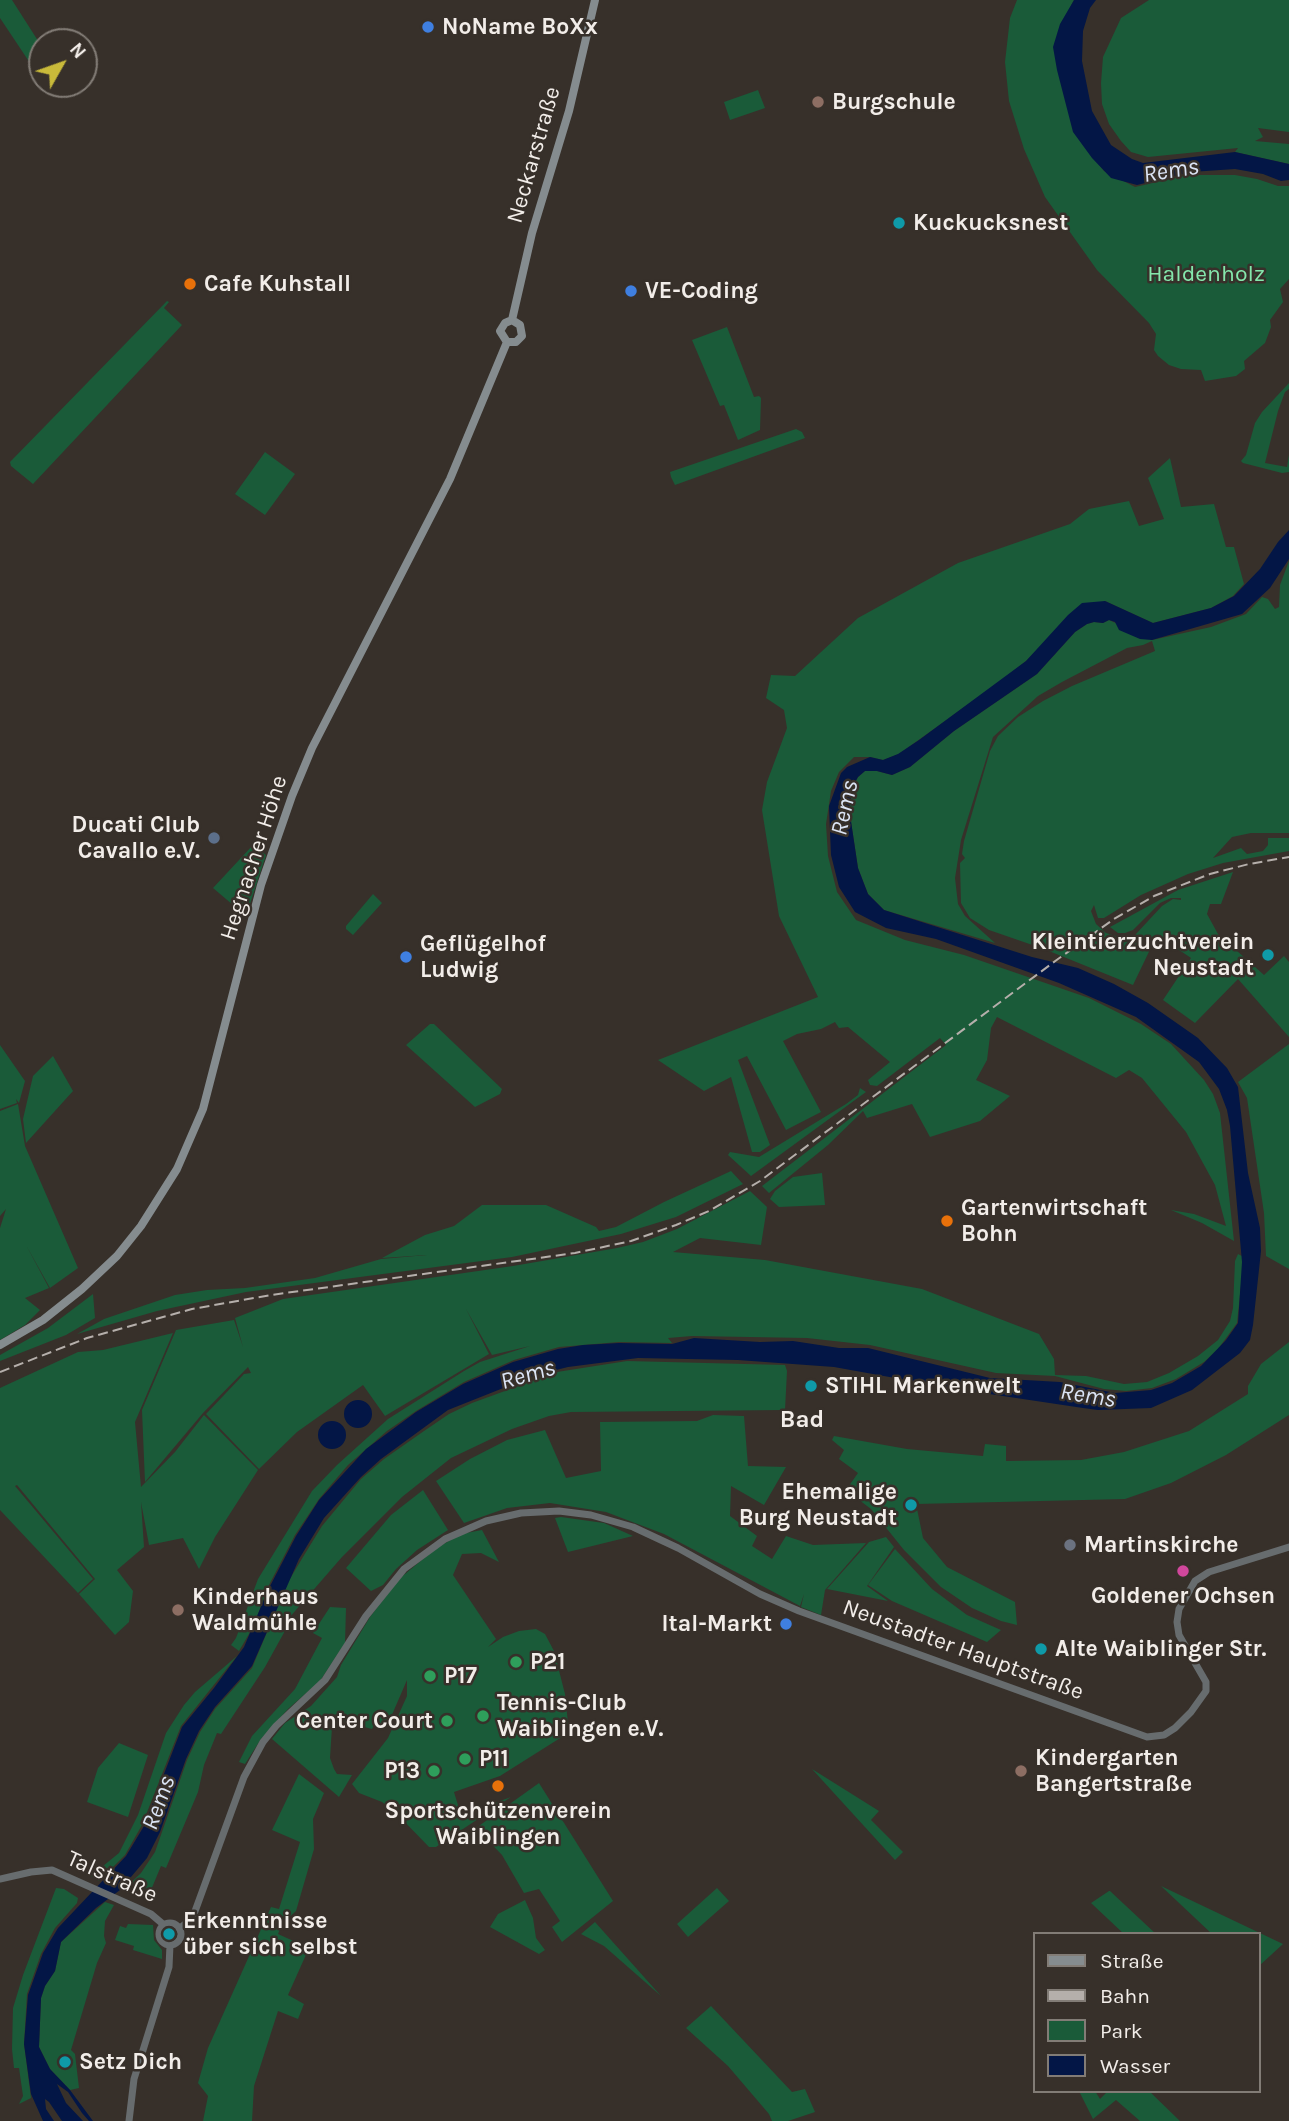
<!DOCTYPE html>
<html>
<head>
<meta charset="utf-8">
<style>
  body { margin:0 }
  #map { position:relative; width:1289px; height:2121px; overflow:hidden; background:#37302a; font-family:Karla,sans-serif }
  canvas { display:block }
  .legend { position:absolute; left:1033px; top:1932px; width:228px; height:161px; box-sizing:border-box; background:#37302a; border:2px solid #827c76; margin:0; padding:9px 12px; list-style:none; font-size:21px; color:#f2ede9 }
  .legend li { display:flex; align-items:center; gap:14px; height:35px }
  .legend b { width:35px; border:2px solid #827c76 }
  .north { position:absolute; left:28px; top:28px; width:70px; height:70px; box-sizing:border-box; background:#37302a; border:2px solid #827c76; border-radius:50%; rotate:50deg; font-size:19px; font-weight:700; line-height:28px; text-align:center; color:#f2ede9 }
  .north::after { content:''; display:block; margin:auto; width:24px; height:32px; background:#c9ba3a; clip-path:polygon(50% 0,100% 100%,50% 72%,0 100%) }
</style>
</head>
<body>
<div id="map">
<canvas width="1289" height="2121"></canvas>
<ul class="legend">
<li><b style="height:9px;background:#858c8f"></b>Straße</li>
<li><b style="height:9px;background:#b5afab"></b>Bahn</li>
<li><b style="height:19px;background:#1a5b39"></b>Park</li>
<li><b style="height:19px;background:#031646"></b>Wasser</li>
</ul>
<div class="north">N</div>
</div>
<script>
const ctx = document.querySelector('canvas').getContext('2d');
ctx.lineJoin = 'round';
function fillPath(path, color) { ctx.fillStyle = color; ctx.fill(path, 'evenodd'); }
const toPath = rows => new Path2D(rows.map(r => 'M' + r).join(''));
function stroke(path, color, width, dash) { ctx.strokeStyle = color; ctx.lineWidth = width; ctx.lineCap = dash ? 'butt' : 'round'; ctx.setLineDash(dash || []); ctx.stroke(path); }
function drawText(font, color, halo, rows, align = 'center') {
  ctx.font = font + ' Karla,sans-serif'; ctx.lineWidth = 5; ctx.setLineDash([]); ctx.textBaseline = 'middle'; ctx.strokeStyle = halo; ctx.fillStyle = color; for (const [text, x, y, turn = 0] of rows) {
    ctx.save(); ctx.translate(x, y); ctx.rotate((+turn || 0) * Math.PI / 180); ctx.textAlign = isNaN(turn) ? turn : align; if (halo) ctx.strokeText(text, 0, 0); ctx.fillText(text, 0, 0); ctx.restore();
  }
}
fillPath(toPath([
  [0,0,12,0,42,47,42,56,30,63,0,18],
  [1017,0,1074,0,1065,18,1077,135,1104,171,1135,187,1188,175,1235,175,1257,179,1278,186,1289,186,1289,279,1280,289,1283,302,1270,320,1271,327,1265,343,1244,361,1245,369,1236,376,1205,381,1201,370,1181,369,1169,365,1158,356,1154,350,1156,334,1149,323,1097,270,1045,197,1024,149,1009,101,1005,62,1010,18],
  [1149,0,1289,0,1289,132,1258,128,1263,137,1255,141,1289,144,1289,164,1235,152,1238,148,1148,157,1131,152,1121,141,1109,124,1102,104,1101,83,1103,57,1121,18],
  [758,90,765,108,730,120,724,102],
  [167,301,169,302,164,308,182,325,33,484,11,466,10,462],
  [727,327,754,397,759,396,761,398,760,430,738,440,724,405,720,406,692,340],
  [1289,383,1289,389,1285,392,1278,411,1265,463,1287,467,1289,455,1289,472,1282,473,1243,463,1241,461,1246,455,1255,423,1262,412],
  [796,429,802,432,805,438,675,485,671,477,670,472],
  [265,452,295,474,265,515,235,494],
  [1170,458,1181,507,1214,504,1226,547,1234,547,1244,584,1233,596,1211,608,1153,623,1105,601,1046,641,1026,661,1001,681,899,754,883,760,870,757,854,757,839,772,831,791,826,824,828,856,837,892,856,920,905,940,964,955,1089,998,1141,1024,1171,1044,1204,1080,1213,1094,1220,1113,1234,1241,1202,1223,1171,1210,1194,1214,1226,1226,1215,1185,1186,1132,1142,1078,1129,1070,1116,1078,997,1017,991,1028,987,1060,976,1080,1010,1096,980,1121,930,1137,912,1104,867,1118,863,1111,828,1145,769,1193,762,1186,946,1045,940,1038,877,1086,870,1085,868,1080,890,1062,848,1027,839,1028,835,1022,821,1029,797,1034,783,1041,821,1112,786,1130,747,1056,738,1060,770,1145,760,1152,752,1152,731,1077,704,1091,658,1060,818,997,779,916,762,810,767,782,787,728,784,710,766,698,771,675,795,676,858,618,958,563,1070,524,1089,509,1129,501,1139,526,1164,519,1148,478],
  [1289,561,1289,833,1251,833,1232,837,1213,858,1241,848,1247,854,1263,851,1268,845,1268,838,1289,838,1289,851,1223,863,1188,874,1141,895,1104,918,1098,918,1094,905,1091,911,1096,924,1106,933,1126,939,1135,935,1162,906,1173,899,1181,900,1181,898,1171,898,1160,903,1133,930,1125,933,1118,933,1110,927,1178,890,1233,872,1221,904,1210,904,1207,914,1218,934,1264,975,1284,956,1289,962,1289,1037,1238,979,1195,1023,1163,1000,1191,958,1157,935,1133,985,1044,949,989,930,970,918,961,903,960,863,965,858,962,854,964,841,990,751,998,736,1018,717,1043,701,1072,686,1155,651,1152,641,1143,645,1127,648,1062,682,1038,696,993,737,961,840,955,878,958,904,965,916,995,943,884,910,868,894,858,868,849,808,853,786,858,777,865,771,877,771,892,775,910,767,954,731,1037,674,1075,632,1087,624,1094,622,1103,623,1109,620,1152,640,1211,627,1246,614,1262,597,1268,599,1275,609,1279,607,1280,585],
  [253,845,266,855,246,916,213,888],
  [373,894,382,903,353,935,346,929,346,926],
  [430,1024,434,1024,502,1089,500,1094,475,1107,406,1045],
  [1289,1044,1289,1269,1266,1256,1264,1213,1247,1098,1238,1082],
  [0,1045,25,1081,19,1103,16,1099,17,1103,0,1109],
  [53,1056,73,1091,26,1143,23,1119,33,1076],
  [860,1088,866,1092,751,1176,728,1155,730,1152,759,1157,846,1104,858,1095],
  [18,1104,25,1146,78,1268,50,1288,26,1245,49,1288,25,1298,40,1310,25,1325,0,1340,0,1228,6,1209,0,1216,0,1111],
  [731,1171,743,1184,676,1217,621,1234,512,1257,246,1292,157,1311,77,1334,104,1319,175,1295,207,1290,245,1288,315,1278,381,1259,427,1255,382,1258,425,1235,454,1226,482,1205,546,1205,596,1227,599,1231,616,1227,664,1202],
  [822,1173,825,1205,779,1207,770,1199,775,1191,793,1177],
  [750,1191,767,1207,761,1245,700,1238,673,1252,765,1260,922,1289,1039,1334,1054,1359,1055,1375,1086,1376,1124,1384,1147,1382,1169,1373,1198,1356,1218,1340,1230,1321,1233,1308,1235,1261,1238,1254,1244,1257,1237,1323,1218,1349,1204,1362,1176,1379,1152,1388,1126,1391,1104,1389,1055,1376,996,1373,870,1345,807,1338,692,1336,668,1338,672,1343,619,1342,559,1347,514,1360,464,1382,416,1411,387,1431,348,1465,319,1499,295,1535,269,1585,253,1627,239,1651,231,1645,236,1638,258,1579,312,1491,337,1465,388,1419,464,1371,480,1362,530,1346,492,1355,466,1309,489,1354,385,1416,363,1385,297,1432,259,1469,206,1414,244,1374,251,1373,248,1367,203,1413,145,1482,142,1410,176,1330,234,1320,243,1347,235,1318,283,1299,513,1266,617,1248,643,1242,677,1229],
  [93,1294,95,1318,66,1335,0,1361,0,1355,48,1328],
  [173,1333,135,1422,141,1487,175,1452,204,1415,258,1470,215,1537,199,1569,183,1538,149,1545,141,1502,144,1547,117,1570,133,1591,129,1622,115,1635,79,1594,95,1579,17,1485,15,1486,93,1579,78,1593,0,1510,0,1388,78,1352,103,1350],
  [1289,1342,1289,1415,1226,1455,1171,1483,1125,1499,916,1504,923,1538,947,1567,1015,1602,1017,1625,1001,1621,972,1608,941,1587,904,1550,871,1509,846,1490,858,1473,839,1459,844,1450,832,1440,834,1436,907,1449,983,1456,985,1444,1006,1446,1006,1461,1081,1460,1124,1452,1189,1431,1248,1394,1248,1386,1261,1364],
  [627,1361,785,1365,787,1371,785,1410,571,1412,549,1416,512,1429,451,1458,402,1497,342,1557,289,1618,291,1620,265,1667,221,1734,217,1733,204,1765,198,1792,166,1868,161,1866,151,1890,145,1888,140,1898,123,1890,141,1873,155,1852,187,1760,200,1732,215,1709,252,1668,288,1582,306,1552,322,1526,361,1479,384,1459,424,1431,449,1414,472,1403,557,1372],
  [713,1415,744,1416,748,1466,786,1467,764,1505,731,1486,730,1516,757,1536,752,1546,772,1559,786,1536,813,1545,866,1543,825,1590,821,1615,801,1607,804,1594,800,1606,664,1534,606,1512,550,1503,507,1508,464,1523,436,1481,470,1459,507,1440,545,1430,566,1478,601,1471,600,1422,697,1421],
  [423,1490,448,1530,417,1550,396,1569,383,1585,371,1591,346,1568,391,1515],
  [561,1517,604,1523,633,1536,568,1552,555,1518],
  [482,1530,499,1562,481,1553,462,1554,453,1575,496,1639,488,1647,503,1637,519,1631,536,1629,545,1634,554,1651,565,1694,568,1723,565,1735,500,1776,454,1792,461,1815,511,1797,436,1847,429,1847,396,1813,382,1802,359,1793,352,1784,388,1738,407,1696,407,1680,388,1724,375,1723,372,1729,337,1720,332,1727,330,1758,334,1769,337,1774,352,1775,339,1797,272,1739,285,1723,311,1706,337,1677,341,1665,370,1617,399,1579,435,1549,461,1534],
  [886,1537,894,1547,867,1586,888,1601,827,1589,869,1542],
  [895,1549,932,1589,967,1615,1001,1630,987,1642,892,1601,868,1585],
  [330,1607,346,1608,345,1643,320,1681,288,1709,261,1739,245,1764,239,1762,252,1736,295,1689,322,1638,313,1633],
  [237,1656,181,1726,142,1825,125,1855,99,1881,91,1876,94,1869,103,1866,119,1853,138,1815,166,1733,184,1705,195,1692],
  [119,1743,148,1755,128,1817,87,1802,98,1768],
  [812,1769,879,1811,871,1820,903,1852,895,1860],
  [299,1774,324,1793,313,1819,314,1849,296,1911,282,1924,278,1934,309,1948,288,1995,304,2004,298,2019,278,2011,254,2086,252,2121,203,2121,208,2096,198,2083,208,2048,271,1907,279,1909,300,1842,272,1830],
  [539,1783,613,1901,562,1942,552,1927,560,1921,539,1889,524,1893,502,1855,476,1828],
  [1161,1886,1283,1944,1259,1966,1259,1934,1212,1934],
  [56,1888,64,1889,78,1898,77,1903,55,1928,41,1954,27,1994,24,2044,31,2098,19,2104,23,2096,19,2068,14,2068,12,2049,13,2008,23,1975],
  [717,1888,729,1901,688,1937,677,1924],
  [1109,1891,1110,1891,1156,1934,1124,1934,1091,1903],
  [525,1900,533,1918,536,1938,545,1950,539,1954,490,1927,498,1914],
  [105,1902,114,1905,105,1921,104,1936,106,1943,97,1963,71,2050,75,2054,79,2088,70,2090,50,2069,39,2047,41,1998,45,1986,55,1971,61,1942],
  [595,1922,661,1996,604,1946,581,1934],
  [128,1924,153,1925,154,1940,162,1950,162,1959,133,1950,134,1946,115,1940,120,1926,126,1928],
  [711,2006,792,2092,805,2089,815,2112,788,2121,772,2121,769,2114,728,2066,686,2028],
  [1079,2091,1095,2091,1100,2099,1108,2091,1149,2091,1180,2121,1140,2121,1116,2100,1093,2119]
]), '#1a5b39');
fillPath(toPath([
  [1074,0,1096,0,1090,8,1083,31,1082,61,1092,111,1111,145,1132,159,1143,163,1235,152,1289,164,1289,180,1281,181,1263,174,1235,169,1191,172,1137,185,1111,178,1092,158,1073,132,1057,70,1053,47,1060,24],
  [1289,530,1289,559,1270,588,1242,614,1152,640,1140,639,1119,630,1115,622,1109,620,1103,623,1094,622,1087,624,1075,632,1037,674,954,731,910,767,892,775,877,771,865,771,858,777,853,786,849,808,858,868,868,894,884,910,1032,957,1078,968,1114,984,1148,1003,1198,1038,1227,1068,1238,1087,1248,1173,1260,1228,1261,1251,1253,1325,1250,1340,1240,1353,1192,1390,1151,1408,1098,1410,1083,1408,956,1389,834,1367,738,1360,638,1358,568,1367,536,1375,448,1410,381,1459,361,1477,324,1518,299,1559,252,1666,215,1707,199,1731,186,1759,160,1832,147,1858,120,1890,96,1908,61,1942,55,1971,45,1986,41,1998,39,2047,50,2069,70,2090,93,2121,89,2121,82,2113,68,2092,57,2084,66,2103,83,2121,62,2121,49,2102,45,2099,46,2109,54,2121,43,2121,31,2094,24,2044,28,1995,43,1953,58,1928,126,1856,144,1826,182,1727,214,1688,244,1647,268,1590,296,1536,319,1500,366,1449,416,1412,463,1384,513,1362,558,1349,583,1345,619,1343,672,1344,694,1338,760,1342,793,1341,839,1348,868,1348,990,1378,1060,1382,1115,1393,1151,1390,1172,1383,1201,1366,1226,1340,1238,1323,1242,1262,1230,1126,1227,1110,1219,1089,1199,1062,1136,1017,1059,983,936,939,886,928,855,912,839,887,831,855,829,806,841,773,847,767,870,757,883,760,898,754,919,740,1026,661,1068,615,1082,603,1105,601,1153,623,1211,608,1234,596,1260,569,1278,542],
  '344 1414a14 14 0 1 1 28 0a14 14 0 1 1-28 0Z',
  '318 1435a14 14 0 1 1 28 0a14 14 0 1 1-28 0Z'
]), '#031646');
stroke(toPath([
  [0,1879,31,1872,52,1870,151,1914,164,1925],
  '159 1934a11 11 0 1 1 22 0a11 11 0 1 1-22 0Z',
  [179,1929,190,1920,194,1914,244,1777,263,1742,276,1726,325,1680,366,1616,404,1569,445,1539,486,1521,521,1513,559,1511,591,1515,633,1527,678,1548,760,1594,799,1611,1147,1737,1164,1735,1175,1728,1191,1712,1206,1691,1206,1682,1179,1635,1177,1622,1179,1609,1195,1581,1209,1572,1289,1547],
  [129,2121,134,2079,169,1967,170,1945]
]), '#676c6e', 7);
stroke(toPath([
  [512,320,532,233,569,111,595,0],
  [507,342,516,342,522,336,520,325,512,320],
  [507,342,500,331,505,323,512,320],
  [0,1345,43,1320,82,1289,117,1256,141,1226,177,1169,203,1109,261,885,292,796,312,748,450,479,507,342]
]), '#858c8f', 8);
stroke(toPath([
  [0,1372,87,1338,192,1309,271,1295,575,1253,631,1241,676,1225,709,1211,760,1181,1058,959,1114,919,1154,896,1210,874,1249,864,1289,857]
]), '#b5afab', 2, [10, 5]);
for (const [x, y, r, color] of [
  [428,27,7,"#3f7fe0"],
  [818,102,7,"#8d6e63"],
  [899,223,7,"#0f9aa8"],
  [190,284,7,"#e8710a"],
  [631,291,7,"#3f7fe0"],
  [214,838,7,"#5c6f8a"],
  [1268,955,7,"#0f9aa8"],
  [406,957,7,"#3f7fe0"],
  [947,1221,7,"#e8710a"],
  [811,1386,7,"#0f9aa8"],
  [911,1505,7,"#0f9aa8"],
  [1070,1545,7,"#6b7280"],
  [1183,1571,7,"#d1479c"],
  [178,1610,7,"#8d6e63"],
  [786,1624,7,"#3f7fe0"],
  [1041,1649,7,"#0f9aa8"],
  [516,1662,7,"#2e9e5b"],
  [430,1676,7,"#2e9e5b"],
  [483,1716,7,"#2e9e5b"],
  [447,1721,7,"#2e9e5b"],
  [465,1759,7,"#2e9e5b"],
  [434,1771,7,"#2e9e5b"],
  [1021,1771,7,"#8d6e63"],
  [498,1786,7,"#e8710a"],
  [169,1934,7,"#0f9aa8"],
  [65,2062,7,"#0f9aa8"]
]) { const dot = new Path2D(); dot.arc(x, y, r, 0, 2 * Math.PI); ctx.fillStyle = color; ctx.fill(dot); stroke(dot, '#37302a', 2.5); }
drawText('bold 23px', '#f2ede9', '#37302a', [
  ["NoName BoXx",442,27],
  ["Burgschule",832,102],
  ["Kuckucksnest",913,223],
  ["Cafe Kuhstall",204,284],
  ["VE-Coding",645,291],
  ["Ducati Club",200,825,"right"],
  ["Cavallo e.V.",200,851,"right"],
  ["Kleintierzuchtverein",1254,942,"right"],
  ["Neustadt",1254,968,"right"],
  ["Geflügelhof",420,944],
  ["Ludwig",420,970],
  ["Gartenwirtschaft",961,1208],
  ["Bohn",961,1234],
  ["STIHL Markenwelt",825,1386],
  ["Ehemalige",897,1492,"right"],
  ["Burg Neustadt",897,1518,"right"],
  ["Martinskirche",1084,1545],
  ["Goldener Ochsen",1183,1596,"center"],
  ["Kinderhaus",192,1597],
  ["Waldmühle",192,1623],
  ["Ital-Markt",772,1624,"right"],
  ["Alte Waiblinger Str.",1055,1649],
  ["P21",530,1662],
  ["P17",444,1676],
  ["Tennis-Club",497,1703],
  ["Waiblingen e.V.",497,1729],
  ["Center Court",433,1721,"right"],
  ["Kindergarten",1035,1758],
  ["Bangertstraße",1035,1784],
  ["P11",479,1759],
  ["P13",420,1771,"right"],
  ["Sportschützenverein",498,1811,"center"],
  ["Waiblingen",498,1837,"center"],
  ["Erkenntnisse",183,1921],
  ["über sich selbst",183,1947],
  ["Setz Dich",79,2062]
], 'left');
drawText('23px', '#f2ede9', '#37302a', [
  ["Neckarstraße",534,155,-74],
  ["Hegnacher Höhe",254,858,-72],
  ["Neustadter Hauptstraße",963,1650,20],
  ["Talstraße",112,1877,24]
]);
drawText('23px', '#85e7ac', '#37302a', [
  ["Haldenholz",1206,274]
]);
drawText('italic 24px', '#dbe4f5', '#37302a', [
  ["Rems",1171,171,-9],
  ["Rems",845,808,-78],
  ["Rems",528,1375,-16],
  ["Rems",1088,1396,9],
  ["Rems",159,1803,-70]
]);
drawText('bold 24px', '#f2ede9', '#37302a', [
  ["Bad",802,1420]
]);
</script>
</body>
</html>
